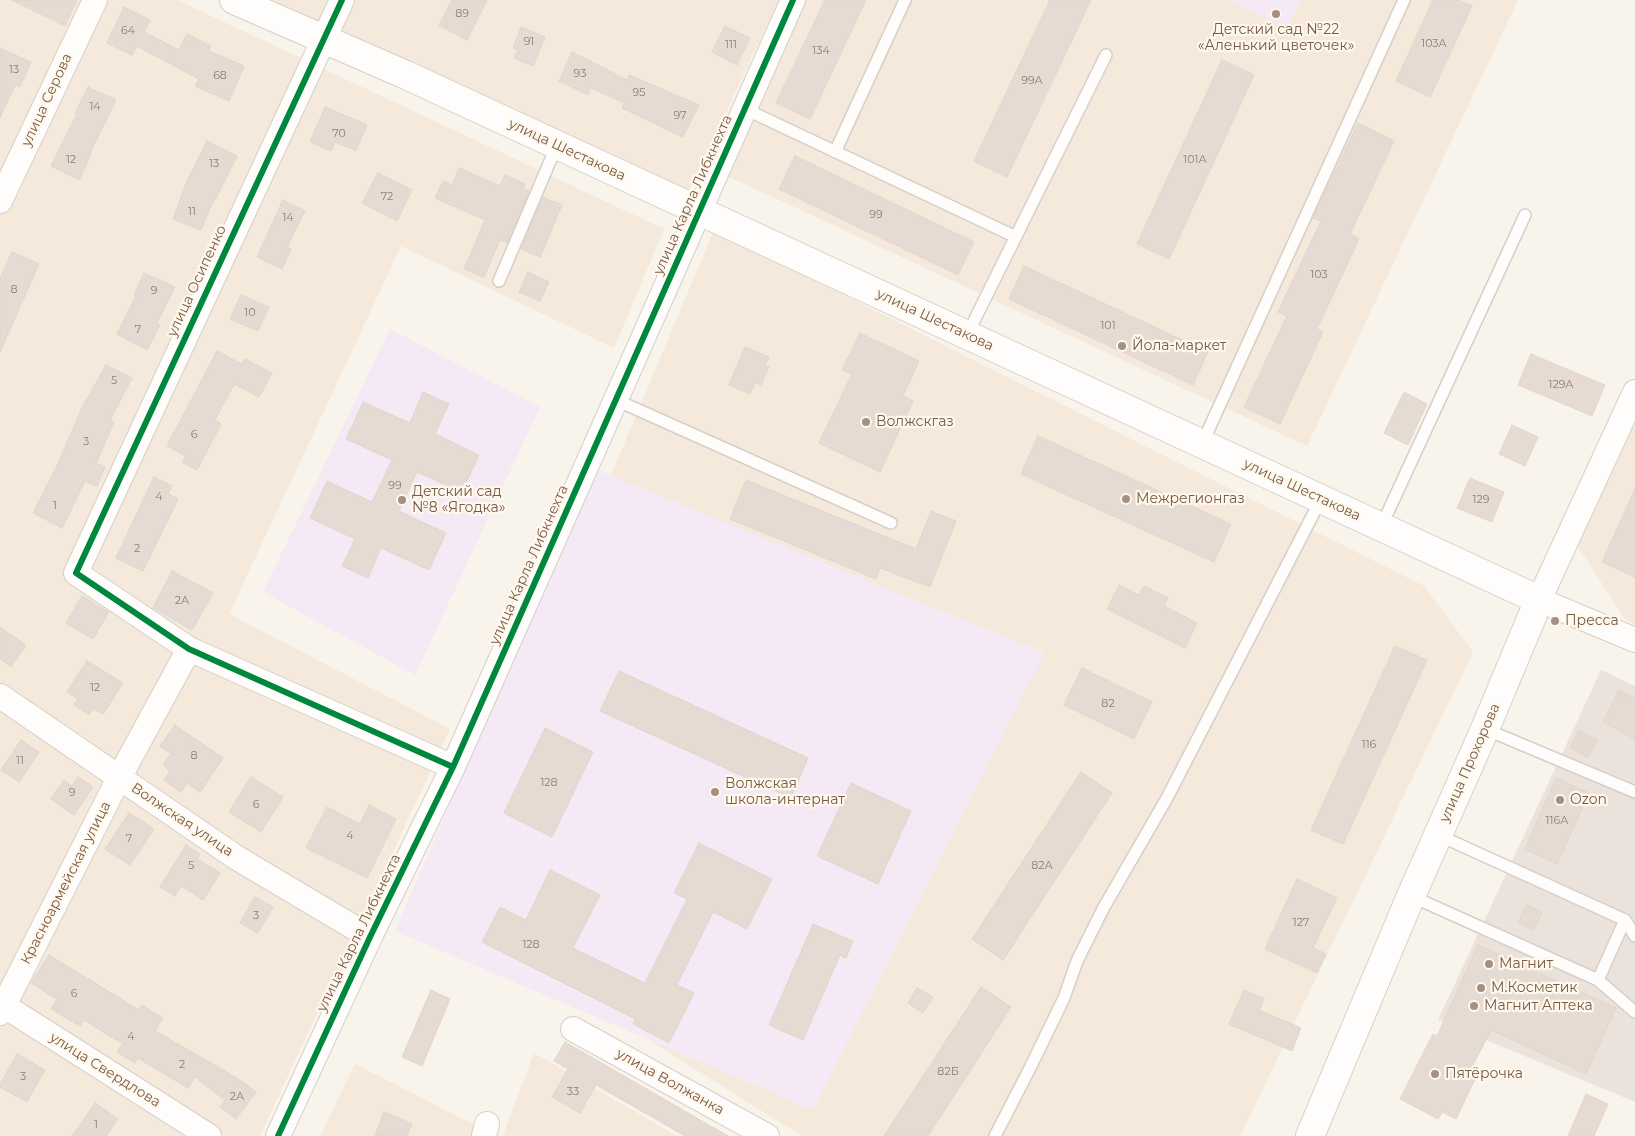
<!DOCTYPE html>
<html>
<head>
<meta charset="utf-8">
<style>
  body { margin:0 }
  canvas { display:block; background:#f8f3eb }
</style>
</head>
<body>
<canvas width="1635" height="1136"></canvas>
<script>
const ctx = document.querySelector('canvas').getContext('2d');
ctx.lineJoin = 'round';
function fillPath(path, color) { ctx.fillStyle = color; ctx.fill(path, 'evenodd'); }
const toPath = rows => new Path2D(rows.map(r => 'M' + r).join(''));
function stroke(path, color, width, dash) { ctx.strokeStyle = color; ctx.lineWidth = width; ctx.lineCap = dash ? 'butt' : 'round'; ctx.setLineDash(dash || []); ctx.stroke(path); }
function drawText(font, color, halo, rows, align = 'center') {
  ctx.font = font + ' Montserrat,sans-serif'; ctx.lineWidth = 4.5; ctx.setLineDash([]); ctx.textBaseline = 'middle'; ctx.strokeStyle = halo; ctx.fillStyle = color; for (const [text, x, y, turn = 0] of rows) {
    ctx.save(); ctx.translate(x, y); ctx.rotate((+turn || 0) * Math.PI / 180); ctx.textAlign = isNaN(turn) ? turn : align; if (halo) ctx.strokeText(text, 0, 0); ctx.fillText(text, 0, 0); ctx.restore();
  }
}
fillPath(toPath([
  [0,0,177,0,664,229,614,348,401,246,229,614,450,729,260,1136,0,1136],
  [267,0,779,0,686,197],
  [797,0,1518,0,1307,446,719,172],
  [714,230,1424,586,1473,652,1240,1136,802,1136,431,904],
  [1635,421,1635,624,1625,619,1577,545],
  [534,1053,677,1136,503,1136],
  [355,1064,496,1136,320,1136]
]), '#f4e9da');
fillPath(toPath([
  [1601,670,1635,686,1635,1102,1438,1020]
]), '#ebe3db');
fillPath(toPath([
  [1228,0,1300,0,1288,28],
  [390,329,540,407,415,675,263,592],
  [595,469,1045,653,813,1110,395,931]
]), '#f4e9f4');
const building = toPath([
  [12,0,77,0,65,26,12,0],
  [452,0,487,0,467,40,439,25,452,0],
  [825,0,866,0,810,119,776,103,825,0],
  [1050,0,1091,0,1007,177,974,161,1050,0],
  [1433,0,1458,0,1472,6,1430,97,1396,81,1433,0],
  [124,7,150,20,144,32,179,50,187,34,211,46,209,51,244,66,229,101,195,86,199,79,137,46,132,55,107,43,124,7],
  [725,26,750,38,737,65,712,52,725,26],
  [521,27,545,37,533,66,514,58,518,50,513,48,521,27],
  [0,48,31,62,20,87,15,85,0,118,0,48],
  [572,52,627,80,629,75,699,105,683,137,622,108,625,103,591,88,588,95,559,81,572,52],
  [1222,60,1254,75,1169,259,1137,244,1222,60],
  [88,87,116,100,90,153,91,154,79,180,51,166,77,114,75,113,88,87],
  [325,107,367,125,356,151,335,142,331,151,310,142,325,107],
  [1358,123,1394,141,1350,234,1359,239,1317,329,1323,332,1280,424,1244,407,1287,316,1278,312,1321,221,1313,218,1358,123],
  [207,141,237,156,215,200,214,199,201,230,173,219,187,181,207,141],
  [795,156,974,242,958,275,779,189,795,156],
  [459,168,500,186,505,175,525,184,523,188,529,191,507,243,500,240,484,277,464,269,485,220,435,198,443,181,452,185,459,168],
  [378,173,412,190,397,221,362,203,378,173],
  [543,197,562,205,540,257,521,249,543,197],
  [283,200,305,211,287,247,291,249,282,269,257,257,283,200],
  [12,252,39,264,0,352,0,278,12,252],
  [1024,266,1208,352,1193,385,1009,299,1024,266],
  [528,272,549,282,540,301,519,292,528,272],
  [144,273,175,287,157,323,160,325,147,350,117,334,136,296,134,295,144,273],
  [241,295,269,307,258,331,230,319,241,295],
  [860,333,919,361,903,396,913,401,880,472,819,443,852,374,842,370,860,333],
  [745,347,769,357,765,366,769,367,761,385,755,383,750,394,729,385,745,347],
  [217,351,242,364,245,359,272,373,259,397,234,384,215,420,221,424,197,470,182,462,186,456,167,446,217,351],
  [1531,354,1605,385,1592,416,1518,385,1531,354],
  [106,365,132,378,110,420,114,422,96,463,105,467,97,486,85,481,62,528,33,513,56,468,82,408,106,365],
  [423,392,449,404,435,434,479,455,462,492,417,472,399,511,446,533,429,570,381,548,368,578,342,566,355,539,310,518,327,481,372,502,392,460,346,439,363,402,410,423,423,392],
  [1404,392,1427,404,1408,445,1384,433,1404,392],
  [1512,425,1538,437,1525,466,1499,454,1512,425],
  [1038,436,1231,524,1214,562,1021,474,1038,436],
  [154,477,172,486,168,494,178,499,143,571,116,558,154,477],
  [1470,478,1504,492,1492,522,1457,508,1470,478],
  [746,480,916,549,931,511,956,521,930,587,880,568,876,579,730,519,746,480],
  [1635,489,1635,577,1602,562,1635,489],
  [172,571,213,593,192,630,153,608,172,571],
  [1119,585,1139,595,1144,586,1168,598,1164,606,1197,623,1185,648,1107,609,1119,585],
  [82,596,109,612,93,639,66,623,82,596],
  [0,627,26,645,11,667,0,659,0,627],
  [1395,646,1427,660,1343,844,1311,830,1395,646],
  [87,661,123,683,103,714,93,708,89,715,74,705,78,699,67,692,87,661],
  [1082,668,1152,702,1134,739,1064,705,1082,668],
  [619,671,808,758,791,798,600,711,619,671],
  [1619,690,1635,698,1635,739,1603,722,1619,690],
  [175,725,223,758,200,792,187,783,181,792,164,780,170,771,163,765,171,754,160,746,175,725],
  [545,728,593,752,552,837,504,813,545,728],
  [1579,730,1597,740,1588,758,1570,748,1579,730],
  [21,740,39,752,19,782,1,770,21,740],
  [1081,772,1112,793,1003,960,972,939,1081,772],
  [78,777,93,787,74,815,51,799,64,780,72,786,78,777],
  [251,777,283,797,261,832,229,812,251,777],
  [1556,778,1589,793,1557,864,1525,849,1556,778],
  [851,783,911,811,878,884,817,856,851,783],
  [369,805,396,819,367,878,306,848,327,807,360,824,369,805],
  [129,813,154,829,130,865,105,849,129,813],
  [699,843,772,879,747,929,713,912,677,985,694,993,669,1043,633,1024,635,1019,482,942,500,907,526,920,550,870,600,895,573,948,645,983,687,899,674,893,699,843],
  [186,845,200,854,197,859,220,873,203,900,181,886,175,896,160,887,186,845],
  [1297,879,1337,898,1313,948,1326,954,1317,973,1265,949,1297,879],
  [255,897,273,907,258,933,240,923,255,897],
  [1527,905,1542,912,1534,930,1518,922,1527,905],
  [813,924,853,941,846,958,840,955,803,1040,769,1025,813,924],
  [1478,945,1616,1008,1586,1074,1491,1030,1470,1071,1477,1075,1456,1119,1442,1112,1438,1119,1400,1099,1433,1034,1437,1036,1478,945],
  [49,955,139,1010,142,1005,163,1018,155,1031,237,1078,256,1092,236,1119,220,1107,225,1100,195,1077,188,1088,138,1058,135,1063,117,1052,123,1044,84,1020,80,1026,51,1009,57,999,31,983,49,955],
  [981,987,1011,1007,928,1136,884,1136,981,987],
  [917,988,933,997,923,1013,908,1003,917,988],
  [431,990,450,999,422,1066,402,1057,431,990],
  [1244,990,1264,999,1259,1010,1301,1028,1292,1051,1229,1024,1244,990],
  [565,1042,728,1136,685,1136,596,1085,580,1113,552,1097,568,1069,554,1061,565,1042],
  [17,1054,45,1070,27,1102,0,1087,0,1084,17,1054],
  [1586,1094,1608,1104,1594,1136,1568,1136,1586,1094],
  [95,1103,118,1119,106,1136,72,1136,95,1103],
  [384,1112,412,1124,407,1136,375,1136,384,1112]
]);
fillPath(building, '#e5dbd2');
stroke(building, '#e2d6cc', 1);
const service = toPath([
  [745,109,1016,237],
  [835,152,905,0],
  [499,281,557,145],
  [967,335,1106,55],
  [616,400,891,523],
  [1202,444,1404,0],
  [1381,527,1525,215],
  [1485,729,1635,792],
  [1438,835,1625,920,1635,936],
  [1411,896,1598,980,1635,1012],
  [1598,980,1625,920],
  [995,1136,1030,1068,1064,998,1077,961,1104,907,1167,798,1321,499]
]);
const minor = toPath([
  [342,0,76,573,189,649,453,767],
  [0,201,95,0],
  [1635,392,1539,600,1635,640],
  [0,696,237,858,370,937],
  [0,1003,209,1136],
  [0,1013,119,778,189,649],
  [573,1029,767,1136],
  [278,1136,370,937,453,767,793,0],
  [484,1136,487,1124]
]);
const secondary = toPath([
  [234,0,406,75,1539,600,1485,729,1411,896,1310,1136]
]);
stroke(service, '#d7cec8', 14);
stroke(minor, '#d7cec8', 26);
stroke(secondary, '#d8cec7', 30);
stroke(service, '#fefdfc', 11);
stroke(minor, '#fefdfc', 24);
stroke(secondary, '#fefdfc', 28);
stroke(toPath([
  [342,0,76,573,189,649,453,767],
  [278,1136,370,937,453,767,793,0]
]), '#00873e', 6);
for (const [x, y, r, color] of [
  [1276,14,5,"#a68f80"],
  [1122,346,5,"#a68f80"],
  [866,422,5,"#a68f80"],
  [1126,499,5,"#a68f80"],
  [402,500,5,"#a68f80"],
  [1555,621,5,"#a68f80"],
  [715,792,5,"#a68f80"],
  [1560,800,5,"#a68f80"],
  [1489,964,5,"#a68f80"],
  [1481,988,5,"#a68f80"],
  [1474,1006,5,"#a68f80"],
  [1435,1074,5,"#a68f80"]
]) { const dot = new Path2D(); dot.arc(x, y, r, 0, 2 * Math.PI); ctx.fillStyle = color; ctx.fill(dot); stroke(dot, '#fff8ed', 2); }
drawText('11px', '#967c6c', null, [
  ["89",462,14],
  ["64",128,31],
  ["91",529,42],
  ["103А",1434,44],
  ["111",731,45],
  ["134",821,51],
  ["13",14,70],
  ["93",580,74],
  ["68",220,76],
  ["99А",1032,81],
  ["95",639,93],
  ["14",95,107],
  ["97",680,116],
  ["70",339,134],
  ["12",71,160],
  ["101А",1195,160],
  ["13",214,164],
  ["72",387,197],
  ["11",192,212],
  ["99",876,215],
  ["14",288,218],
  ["103",1319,275],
  ["8",14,290],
  ["9",154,291],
  ["10",250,313],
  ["101",1108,326],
  ["7",138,330],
  ["5",114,381],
  ["129А",1561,385],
  ["6",194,435],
  ["3",86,442],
  ["99",395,486],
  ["4",159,497],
  ["129",1481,500],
  ["1",55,506],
  ["2",137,549],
  ["2А",182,601],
  ["12",95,688],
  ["82",1108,704],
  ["116",1369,745],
  ["8",194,756],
  ["11",20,761],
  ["128",549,783],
  ["9",72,793],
  ["6",256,805],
  ["116А",1557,821],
  ["4",350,836],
  ["7",129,839],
  ["5",191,866],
  ["82А",1042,866],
  ["3",256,916],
  ["127",1301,923],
  ["128",531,945],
  ["6",74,994],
  ["4",131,1037],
  ["2",182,1065],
  ["82Б",948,1072],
  ["3",23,1077],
  ["33",573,1092],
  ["2А",237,1097],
  ["1",96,1125]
]);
drawText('14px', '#7a5947', '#fff8ed', [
  ["Детский сад №22",1276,30,"center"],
  ["«Аленький цветочек»",1276,46,"center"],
  ["Йола-маркет",1132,346],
  ["Волжскгаз",876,422],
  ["Детский сад",412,492],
  ["№8 «Ягодка»",412,508],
  ["Межрегионгаз",1136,499],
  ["Пресса",1565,621],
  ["Волжская",725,784],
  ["школа-интернат",725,800],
  ["Ozon",1570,800],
  ["Магнит",1499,964],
  ["М.Косметик",1491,988],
  ["Магнит Аптека",1484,1006],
  ["Пятёрочка",1445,1074]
], 'left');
drawText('14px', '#7a5947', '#fff8ed', [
  ["улица Серова",47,100,-65],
  ["улица Шестакова",567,150,25],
  ["улица Карла Либкнехта",693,195,-66],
  ["улица Осипенко",197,281,-65],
  ["улица Шестакова",935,320,25],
  ["улица Шестакова",1302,490,25],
  ["улица Карла Либкнехта",529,565,-66],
  ["улица Прохорова",1470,763,-66],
  ["Волжская улица",182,820,34],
  ["Красноармейская улица",66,883,-63],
  ["улица Карла Либкнехта",359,933,-64],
  ["улица Свердлова",105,1070,32],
  ["улица Волжанка",670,1082,29]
]);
</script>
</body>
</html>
